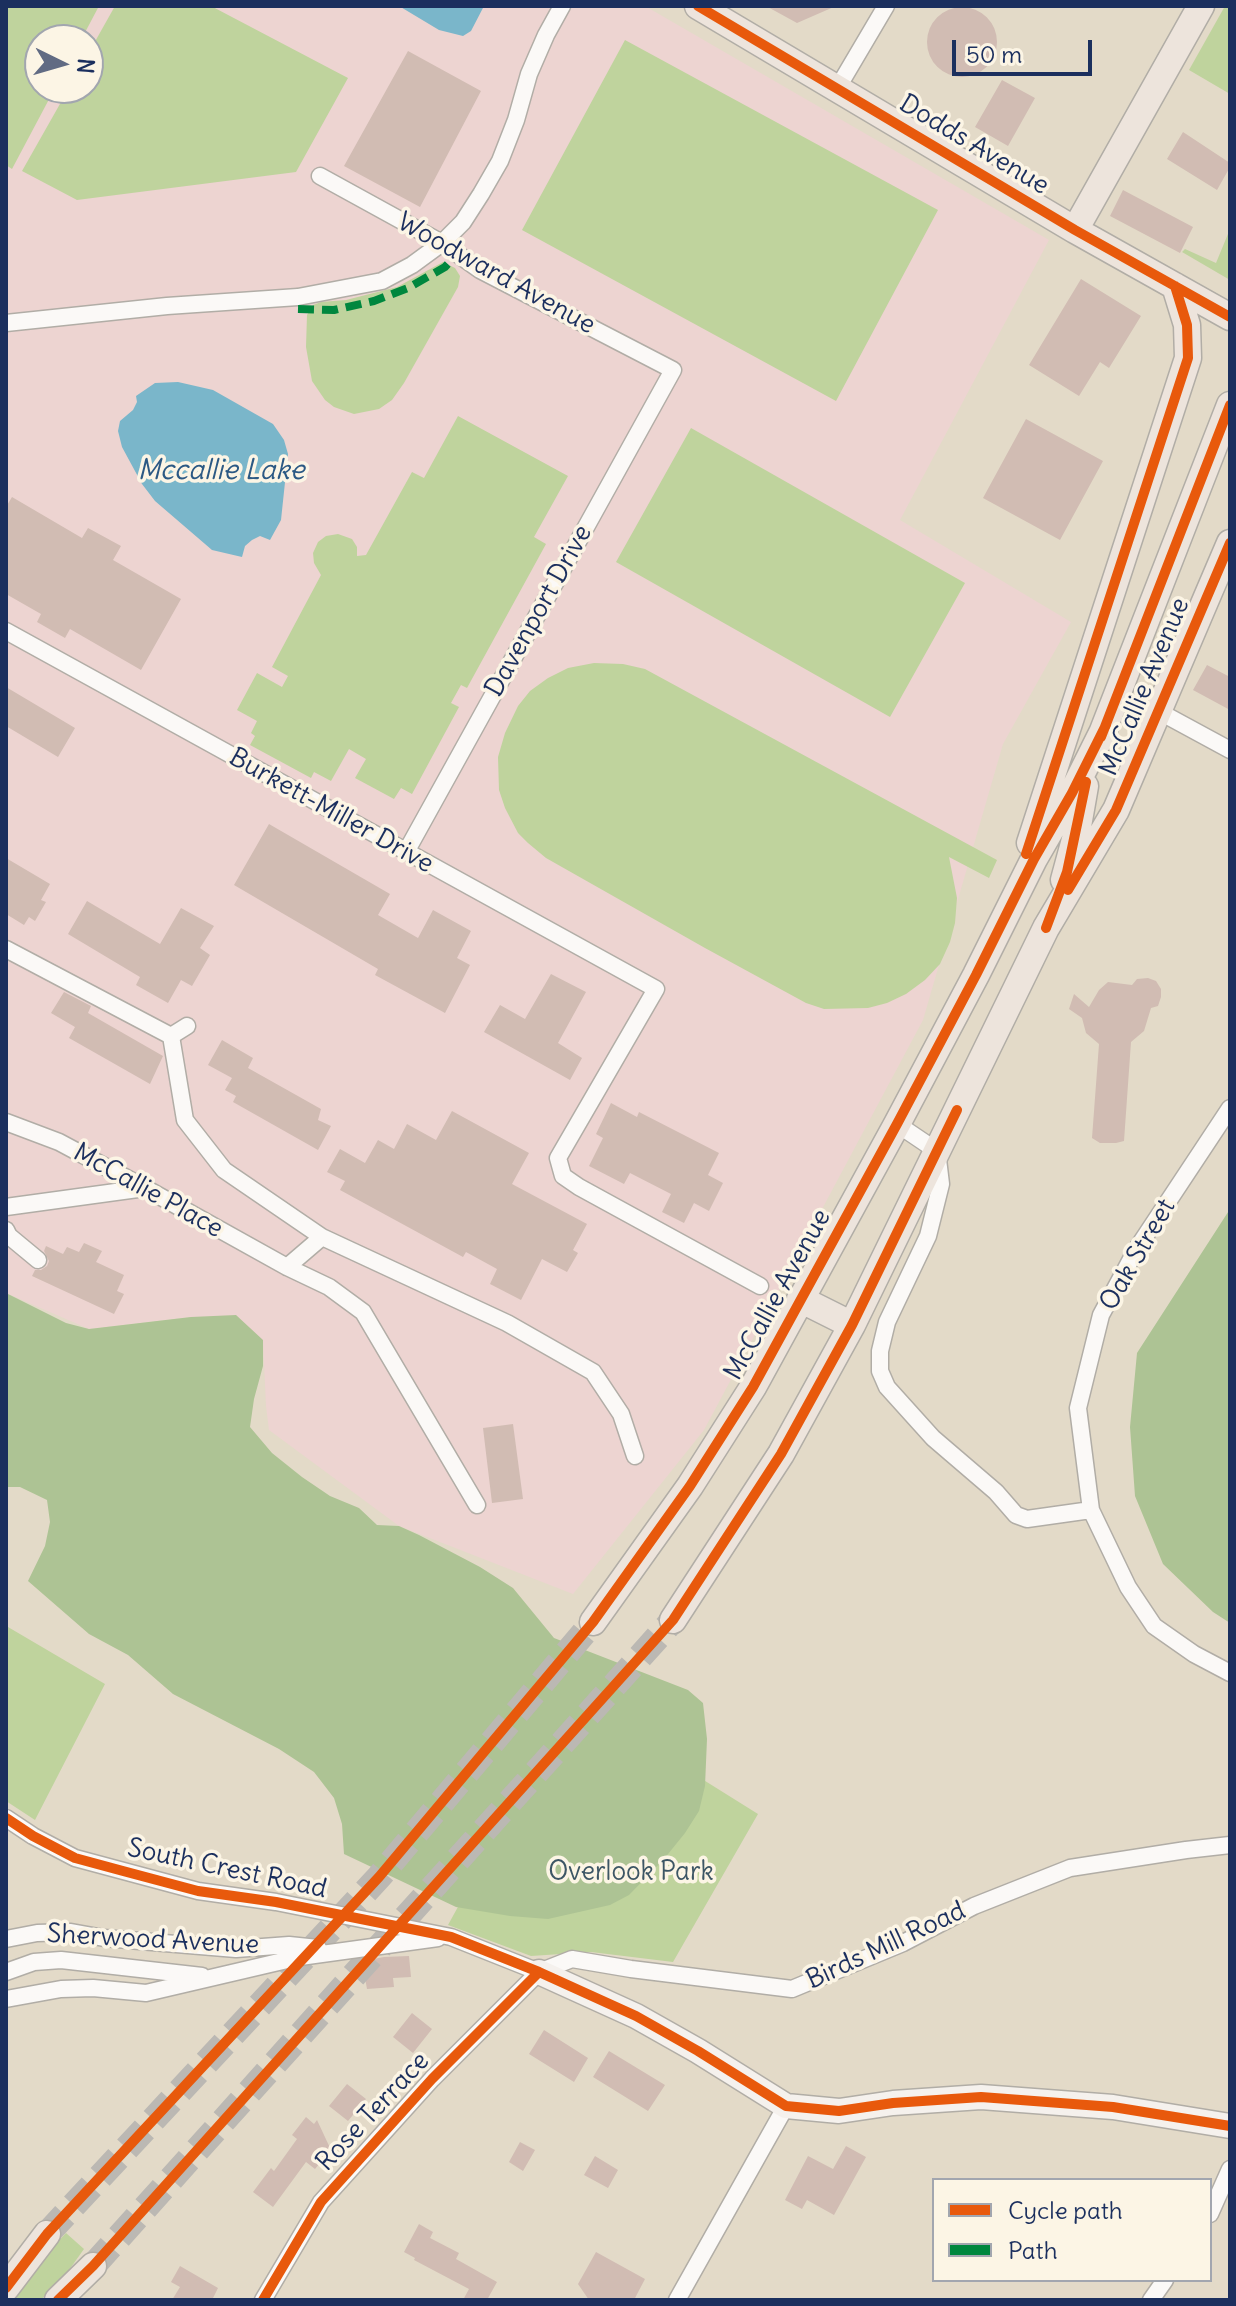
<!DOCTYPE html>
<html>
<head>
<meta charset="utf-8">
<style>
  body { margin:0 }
  #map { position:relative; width:1236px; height:2306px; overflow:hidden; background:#e3dac8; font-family:Delius,sans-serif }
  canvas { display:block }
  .frame { position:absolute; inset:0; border:8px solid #1b2f5e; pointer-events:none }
  .legend { position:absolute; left:932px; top:2178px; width:280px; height:104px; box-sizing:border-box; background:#fcf5e5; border:2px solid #a2a6af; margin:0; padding:10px 14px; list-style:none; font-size:24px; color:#1b2f5e }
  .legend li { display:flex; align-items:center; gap:16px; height:40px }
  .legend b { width:40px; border:2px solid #a2a6af }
  .north { position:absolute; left:24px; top:24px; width:80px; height:80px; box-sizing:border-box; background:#fcf5e5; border:2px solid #a2a6af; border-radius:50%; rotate:95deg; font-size:22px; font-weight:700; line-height:32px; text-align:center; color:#1b2f5e }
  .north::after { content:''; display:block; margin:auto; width:28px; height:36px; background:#616b83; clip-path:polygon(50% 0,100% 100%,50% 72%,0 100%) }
  .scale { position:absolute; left:952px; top:40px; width:140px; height:36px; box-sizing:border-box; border:4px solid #1b2f5e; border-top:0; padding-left:10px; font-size:24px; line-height:28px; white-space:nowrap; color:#1b2f5e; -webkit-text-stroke:6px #fcf5e5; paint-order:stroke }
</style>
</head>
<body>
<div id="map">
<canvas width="1236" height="2306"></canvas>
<div class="frame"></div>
<ul class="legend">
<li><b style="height:10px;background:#e8590c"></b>Cycle path</li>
<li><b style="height:10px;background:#00873e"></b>Path</li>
</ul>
<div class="north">N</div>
<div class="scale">50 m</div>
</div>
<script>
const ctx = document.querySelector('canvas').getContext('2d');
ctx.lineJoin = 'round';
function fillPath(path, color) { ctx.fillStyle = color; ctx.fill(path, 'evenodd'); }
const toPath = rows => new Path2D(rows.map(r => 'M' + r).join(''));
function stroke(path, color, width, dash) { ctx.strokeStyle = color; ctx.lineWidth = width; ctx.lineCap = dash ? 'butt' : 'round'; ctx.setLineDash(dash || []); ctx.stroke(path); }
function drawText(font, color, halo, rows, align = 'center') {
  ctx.font = font + ' Delius,sans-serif'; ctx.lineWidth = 7; ctx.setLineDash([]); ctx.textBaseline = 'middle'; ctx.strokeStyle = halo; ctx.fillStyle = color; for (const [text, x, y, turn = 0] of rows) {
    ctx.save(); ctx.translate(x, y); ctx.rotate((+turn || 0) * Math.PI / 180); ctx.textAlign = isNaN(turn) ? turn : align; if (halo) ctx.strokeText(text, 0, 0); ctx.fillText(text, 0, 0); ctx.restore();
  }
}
fillPath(toPath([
  [6,6,645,6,1049,240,900,520,1071,622,1003,744,923,1020,704,1430,573,1594,399,1526,269,1430,266,1406,263,1340,191,1317,89,1329,6,1293],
  [40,40,88,40,88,88,40,88]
]), '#edd4d1');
fillPath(toPath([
  [6,6,99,6,81,40,40,40,40,88,55,88,12,169,6,165],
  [115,6,211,6,348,78,296,172,77,200,22,171,69,88,88,88,88,54],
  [1225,6,1230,6,1230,94,1189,70],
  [625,40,938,210,836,401,522,230],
  [1230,229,1230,280,1182,252,1185,249,1216,263],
  [443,262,455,268,460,276,458,287,404,383,392,400,379,409,354,414,334,407,325,400,312,381,306,347,307,315,313,305,321,302,346,300,397,287],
  [458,416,568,476,534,537,546,544,467,688,461,685,451,703,459,707,412,794,401,788,394,799,355,778,366,759,349,749,331,781,314,772,311,778,250,745,255,736,251,733,257,721,237,710,257,673,282,687,288,676,272,667,321,575,314,563,313,553,318,542,326,536,338,534,352,539,357,547,357,556,366,555,412,472,424,478],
  [691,428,965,583,890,717,616,562],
  [594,663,623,664,645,669,997,860,989,878,949,857,957,898,955,923,950,942,940,964,925,980,906,994,887,1003,868,1008,824,1009,806,1003,705,948,546,858,528,843,518,833,505,808,499,790,498,757,505,733,518,706,530,691,548,678,568,668],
  [8,1627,105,1684,35,1820,6,1801],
  [702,1779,758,1814,673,1962,591,1952,531,1956,448,1925,520,1794],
  [66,2233,84,2249,69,2270,41,2300,11,2300,35,2266]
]), '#bfd39d');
fillPath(toPath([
  [1230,1209,1230,1623,1213,1612,1163,1564,1135,1496,1130,1427,1137,1353],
  [6,1293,66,1323,89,1329,191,1317,236,1315,263,1340,263,1366,254,1399,250,1427,272,1453,302,1477,330,1496,359,1508,377,1525,399,1526,419,1535,480,1567,513,1588,554,1638,688,1690,703,1703,707,1739,705,1786,699,1811,685,1833,664,1859,629,1895,610,1905,548,1919,510,1916,456,1907,344,1854,342,1824,334,1798,314,1772,279,1749,173,1694,128,1655,89,1634,28,1581,45,1546,50,1522,47,1500,20,1487,6,1487]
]), '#adc394');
fillPath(toPath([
  [399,6,484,6,471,31,463,36,439,30],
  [178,382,213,390,273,424,284,440,288,454,281,520,270,540,260,536,252,540,245,546,242,557,212,550,155,501,142,484,122,447,118,431,120,421,133,410,137,402,136,396,155,383]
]), '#7ab6ca');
fillPath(toPath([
  [766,6,836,6,797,23],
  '927 42a35 35 0 1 1 70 0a35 35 0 1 1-70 0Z',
  [408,51,481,91,420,207,344,166],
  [1002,80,1035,98,1008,146,975,127],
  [1183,132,1230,163,1230,167,1217,190,1167,159],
  [1123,190,1193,227,1180,253,1110,216],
  [1081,279,1141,316,1109,368,1100,362,1079,396,1029,365],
  [1026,419,1103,461,1060,540,983,498],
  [12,497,82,538,88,528,121,546,113,560,181,599,141,670,70,629,65,638,37,622,41,614,6,594,6,507],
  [1207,665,1230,677,1230,710,1193,690],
  [6,687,75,728,58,757,6,726],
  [269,824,390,894,378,915,418,938,433,910,471,931,457,958,470,965,445,1013,375,975,378,969,234,885],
  [6,858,50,884,41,900,46,902,35,921,29,917,24,925,6,914],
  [87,901,160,944,181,908,214,926,200,948,210,955,192,986,181,980,168,1003,136,985,140,977,68,934],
  [551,974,586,992,558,1043,582,1058,570,1080,484,1032,500,1005,525,1019],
  [1148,978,1156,981,1161,989,1161,997,1158,1006,1151,1008,1144,1031,1131,1042,1124,1141,1116,1143,1100,1143,1092,1138,1099,1044,1086,1033,1082,1018,1069,1009,1074,994,1089,1007,1099,990,1108,982,1132,985,1137,979],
  [64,992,91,1006,88,1013,163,1056,150,1084,69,1038,75,1027,51,1013],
  [222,1040,253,1058,248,1068,321,1109,318,1120,331,1126,318,1150,233,1102,236,1096,225,1090,232,1078,208,1065],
  [611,1103,637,1117,639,1112,719,1153,708,1175,723,1183,709,1211,694,1203,684,1223,662,1212,671,1194,630,1173,624,1184,589,1166,603,1138,596,1134],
  [452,1111,529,1153,512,1184,587,1224,573,1250,578,1253,567,1272,542,1259,521,1300,490,1284,497,1269,466,1252,463,1257,340,1190,345,1181,327,1172,340,1149,365,1163,378,1140,394,1149,407,1124,436,1140],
  [84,1243,102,1251,96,1262,124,1275,117,1291,124,1294,114,1314,32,1276,35,1270,41,1270,47,1266,49,1261,44,1251,46,1246,63,1254,67,1247,79,1252],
  [513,1424,523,1499,492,1503,483,1428],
  [409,1956,411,1977,393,1978,394,1987,367,1989,365,1978,360,1979,358,1962,384,1957],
  [412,2013,432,2029,413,2053,393,2037],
  [544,2030,588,2058,574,2082,529,2054],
  [609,2051,665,2085,648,2111,593,2077],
  [347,2084,366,2099,348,2121,329,2106],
  [306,2117,314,2124,317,2120,331,2150,315,2169,306,2162,273,2207,253,2192,271,2168,274,2171,297,2139,292,2135],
  [520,2142,535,2150,523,2171,509,2162],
  [846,2146,866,2157,834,2215,807,2200,802,2209,785,2200,808,2156,833,2169],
  [595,2156,618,2170,608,2188,584,2175],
  [419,2224,433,2232,430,2238,459,2253,456,2259,497,2282,487,2300,463,2300,469,2289,414,2260,415,2258,404,2252],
  [596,2252,645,2279,634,2300,589,2300,578,2284],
  [180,2266,218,2288,212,2300,172,2300,180,2287,171,2282]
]), '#d1bcb3');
stroke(toPath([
  [47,2234,379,1877,593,1622],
  [93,2266,673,1620]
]), '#bbb8b3', 26, [26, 13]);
const street = toPath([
  [837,89,886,6],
  [320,176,442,243,480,270,673,370,406,852],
  [6,323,167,306,298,297,382,281,412,265,442,243,463,222,481,194,500,161,516,120,529,74,546,35,562,6],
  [6,631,656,989,558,1158,563,1176,579,1187,760,1286],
  [1158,711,1230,750],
  [6,949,171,1036,187,1026],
  [171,1036,185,1120,224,1170,322,1237,507,1323,593,1372,621,1414,635,1456],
  [1230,1108,1136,1250,1101,1315,1078,1408,1091,1510,1128,1587,1154,1626,1194,1654,1230,1673],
  [6,1122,59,1142,145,1188,287,1267,329,1287,363,1312,477,1505],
  [897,1124,937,1151,941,1184,928,1236,887,1322,880,1351,880,1371,887,1387,933,1438,996,1492,1016,1515,1027,1519,1091,1510],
  [6,1207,145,1188],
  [6,1230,9,1236,38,1260],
  [287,1267,322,1237],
  [6,1818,33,1836,75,1858,198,1891,276,1902,451,1937,539,1972],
  [6,1939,37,1933,71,1932,104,1938,236,1949,289,1945,318,1948],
  [6,1972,34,1962,61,1960,202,1976],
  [6,1999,61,1989,93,1988,146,1993,300,1957,438,1938],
  [1210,2214,1230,2169],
  [263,2300,321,2202,432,2079,539,1972,572,1959,631,1969,792,1989,903,1943,974,1906,1070,1868,1186,1850,1230,1845],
  [677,2300,786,2106],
  [1151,2300,1165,2280]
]);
const secondary = toPath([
  [539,1972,636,2016,698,2051,786,2106,839,2111,893,2103,981,2097,1113,2107,1230,2126]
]);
const primary = toPath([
  [698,6,1075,230,1230,317],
  [1075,230,1201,6],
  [1099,741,1230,405],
  [1030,843,1188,358,1187,325,1175,286],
  [1064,880,1077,832,1085,786],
  [800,1299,852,1325],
  [673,1620,781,1454,852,1325,1046,928,1116,810,1230,543],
  [593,1622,690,1486,753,1387,897,1124,976,975,1034,859,1072,793,1106,725],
  [6,2288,47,2234],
  [58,2300,93,2266]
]);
stroke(street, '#b1ada6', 19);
stroke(secondary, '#b1ada6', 27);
stroke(primary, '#b1ada6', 29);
stroke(street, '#fbf9f7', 16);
stroke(secondary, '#f5f1ed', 24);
stroke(primary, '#ede4dc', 26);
stroke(toPath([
  [298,309,334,310,374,301,408,288,445,267,457,254]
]), '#00873e', 8, [16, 8]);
stroke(toPath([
  [698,6,1075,230,1230,317],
  [1101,737,1230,405],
  [1026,854,1188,358,1187,325,1175,286],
  [1068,890,1116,810,1230,543],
  [1046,928,1067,872,1086,782],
  [6,1818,33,1836,75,1858,123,1871,198,1891,276,1902,451,1937,539,1972,636,2016,698,2051,786,2106,839,2111,893,2103,981,2097,1113,2107,1230,2126],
  [6,2288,47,2234,379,1877,593,1622,690,1486,753,1387,897,1124,976,975,1034,859,1072,793,1106,725],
  [58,2300,93,2266,673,1620,781,1454,852,1325,957,1110],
  [263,2300,321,2202,432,2079,539,1972]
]), '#e8590c', 10);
drawText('26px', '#1b2f5e', '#fcf5e5', [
  ["Dodds Avenue",974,145,31],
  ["Woodward Avenue",496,274,29],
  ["Davenport Drive",539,611,-61],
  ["McCallie Avenue",1145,687,-67],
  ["Burkett-Miller Drive",331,811,29],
  ["McCallie Place",148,1191,29],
  ["Oak Street",1138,1255,-60],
  ["McCallie Avenue",778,1295,-61],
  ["South Crest Road",227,1869,12],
  ["Sherwood Avenue",153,1940,3],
  ["Birds Mill Road",886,1946,-25],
  ["Rose Terrace",373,2112,-47]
]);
drawText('26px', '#3d5665', '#fcf5e5', [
  ["Overlook Park",631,1873]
]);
drawText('italic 28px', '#2c5984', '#fcf5e5', [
  ["Mccallie Lake",221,471]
]);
</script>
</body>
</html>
